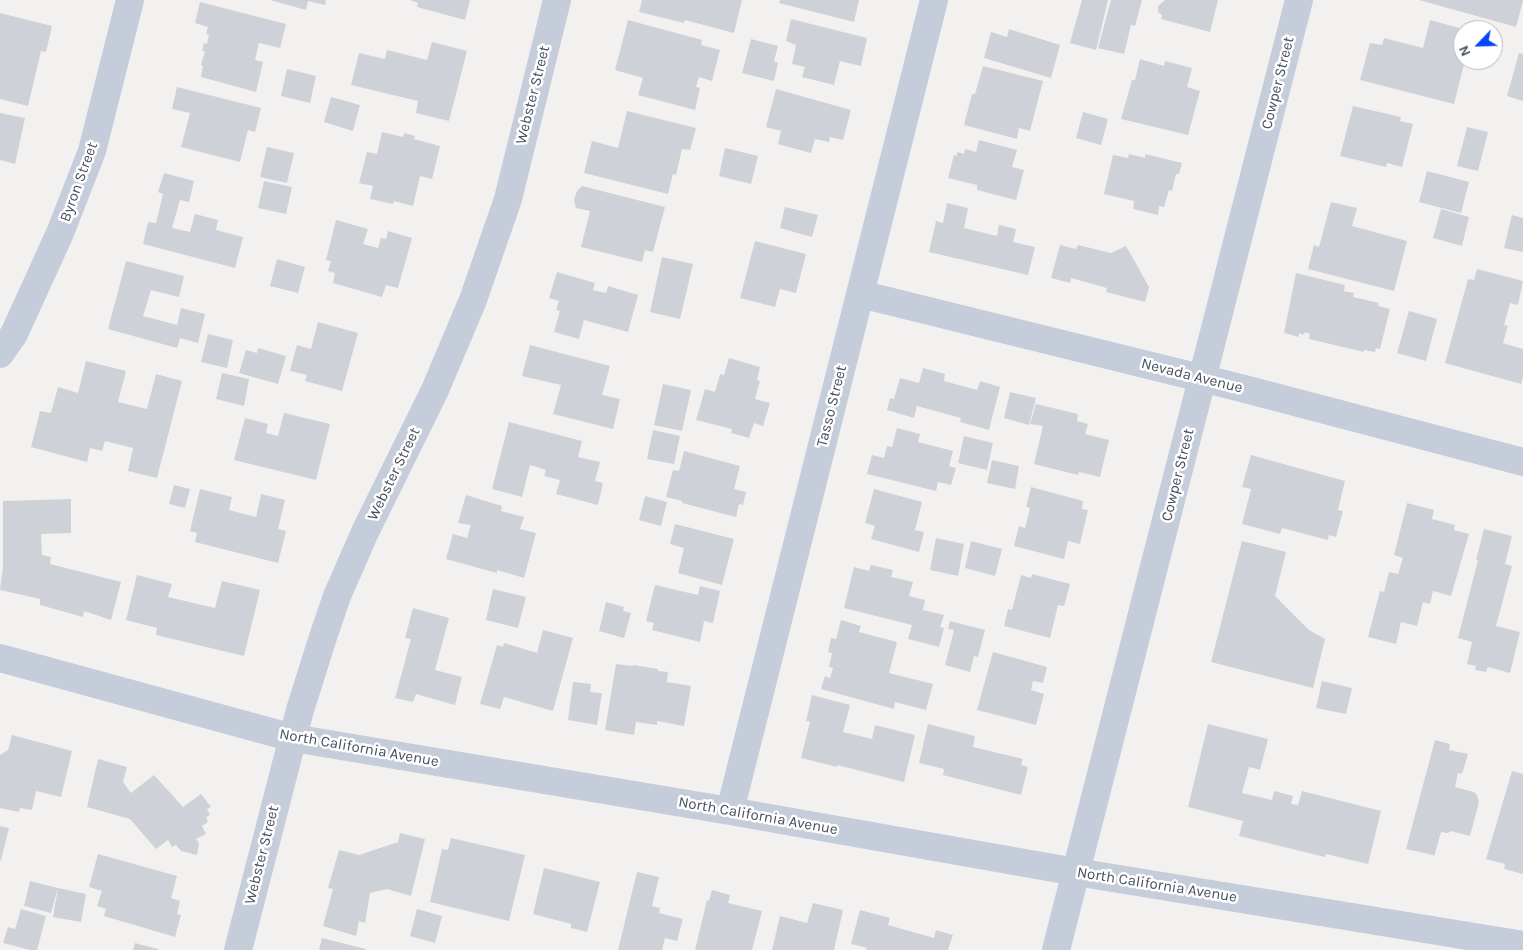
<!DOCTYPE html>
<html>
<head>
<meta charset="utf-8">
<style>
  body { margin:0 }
  #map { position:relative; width:1523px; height:950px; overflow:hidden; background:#f3f1f0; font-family:Karla,sans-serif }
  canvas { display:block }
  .north { position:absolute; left:1453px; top:20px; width:50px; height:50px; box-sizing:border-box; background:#fff; border:1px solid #b5b9bf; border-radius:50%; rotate:246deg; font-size:14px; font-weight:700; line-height:20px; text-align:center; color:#464f60 }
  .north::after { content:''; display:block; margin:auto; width:18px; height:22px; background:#0345fa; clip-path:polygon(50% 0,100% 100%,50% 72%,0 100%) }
</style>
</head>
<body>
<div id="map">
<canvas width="1523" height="950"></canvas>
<div class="north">N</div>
</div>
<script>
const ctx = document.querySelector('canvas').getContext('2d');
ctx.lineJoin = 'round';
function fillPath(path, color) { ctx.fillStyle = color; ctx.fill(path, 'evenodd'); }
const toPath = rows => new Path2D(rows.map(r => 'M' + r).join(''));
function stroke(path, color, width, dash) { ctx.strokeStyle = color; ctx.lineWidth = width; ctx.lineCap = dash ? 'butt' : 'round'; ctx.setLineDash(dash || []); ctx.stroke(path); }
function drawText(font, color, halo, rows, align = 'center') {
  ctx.font = font + ' Karla,sans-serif'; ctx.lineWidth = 5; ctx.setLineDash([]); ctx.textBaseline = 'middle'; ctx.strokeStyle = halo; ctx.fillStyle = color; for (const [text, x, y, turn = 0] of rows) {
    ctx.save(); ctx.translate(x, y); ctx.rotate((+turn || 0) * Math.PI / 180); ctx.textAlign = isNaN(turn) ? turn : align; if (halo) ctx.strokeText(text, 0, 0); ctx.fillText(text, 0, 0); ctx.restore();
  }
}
fillPath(toPath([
  [270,0,326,0,325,5,308,1,306,10],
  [410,0,470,0,465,20,417,7,418,3],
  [642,0,742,0,734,33,685,20,684,23,639,12],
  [780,0,859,0,854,22,779,3],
  [1082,0,1108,0,1096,50,1070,43],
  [1111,0,1142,0,1135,26,1131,25,1124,54,1098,48],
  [1165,0,1218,0,1210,32,1161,19,1162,15,1158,12,1158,6],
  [1419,0,1523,0,1523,1,1516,27],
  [200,2,286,24,280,48,259,43,255,60,263,62,256,92,201,77,203,66,201,65,205,51,202,51,204,43,207,44,209,34,206,34,208,27,195,23],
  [0,13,52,26,46,52,41,51,28,106,0,99],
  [791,19,867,38,861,66,840,61,834,85,802,77,805,67,792,64,796,45,786,41],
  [628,20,702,40,701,45,720,50,712,81,699,77,696,87,700,88,695,110,638,95,643,78,615,70],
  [1430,20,1463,29,1463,60,1465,60,1454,104,1360,80,1370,43,1382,45,1384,38,1423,48],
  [1009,29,1060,45,1051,78,984,58,991,32,1007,37],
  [751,39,778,46,774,61,778,63,774,81,742,73],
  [432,42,467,51,449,121,416,113,418,101,351,85,359,53,385,59,387,50,427,60],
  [1519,53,1523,54,1523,101,1507,96],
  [1140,59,1164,66,1165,61,1192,68,1187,87,1200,91,1188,135,1121,119,1132,80,1135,80],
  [983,66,1043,81,1030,131,1019,128,1017,139,964,125,972,94,975,94],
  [287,69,316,76,310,103,281,96],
  [177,87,261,108,255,132,248,130,240,162,181,147,190,113,172,109],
  [776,89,851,110,843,140,830,137,829,142,815,139,811,153,778,144,781,131,766,127],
  [331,97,360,105,353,131,324,122],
  [1353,106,1401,117,1400,121,1413,124,1402,167,1387,163,1386,167,1340,156],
  [627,111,696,128,690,150,682,149,676,175,673,174,668,194,584,173,592,141,618,148],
  [1083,112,1108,119,1101,145,1076,138],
  [0,113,25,118,15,164,0,160],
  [1467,127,1488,132,1478,171,1457,166],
  [382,132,403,137,404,133,415,136,414,139,440,146,432,179,420,176,413,206,394,201,393,204,370,199,373,186,359,183,367,152,377,154],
  [979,140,1017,150,1012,167,1024,170,1016,200,977,190,977,185,948,178,954,155,957,156,957,152,964,154,965,149,976,152],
  [267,147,294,153,287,183,260,177],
  [725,148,758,156,751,184,719,176],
  [1129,154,1145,158,1145,154,1182,163,1179,174,1176,174,1172,191,1169,190,1164,207,1159,206,1158,215,1133,209,1134,201,1104,194,1113,155,1128,158],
  [1427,171,1469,182,1461,213,1419,202],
  [164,173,194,181,189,202,180,200,172,228,190,232,195,214,218,220,216,230,243,237,235,268,143,244,148,222,156,223,163,194,158,192],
  [264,181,292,187,286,214,258,208],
  [582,186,665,207,653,252,645,250,642,262,581,247,590,211,576,208,574,200,577,191],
  [1331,202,1357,208,1352,226,1407,241,1394,291,1308,269,1314,245,1319,247],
  [947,203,968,208,964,228,997,236,999,225,1016,229,1013,242,1035,247,1028,275,929,252,936,221,943,223],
  [785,207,818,215,812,237,780,228],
  [1441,209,1469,217,1462,246,1433,238],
  [1512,215,1523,218,1523,252,1504,248],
  [336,220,368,229,363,244,378,248,381,238,386,239,388,231,412,238,398,288,386,285,382,297,333,283,335,273,328,271,331,261,326,260],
  [755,241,806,254,796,293,780,289,775,307,740,298],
  [1060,245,1076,249,1078,245,1111,253,1126,246,1149,287,1145,302,1106,292,1107,288,1071,278,1070,283,1051,278],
  [662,257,693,264,680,319,650,312],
  [277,259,305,267,298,293,270,286],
  [126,261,184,276,179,297,151,290,143,316,177,325,181,308,205,314,198,343,180,338,177,348,108,329],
  [1477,269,1523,281,1518,305,1510,303,1504,325,1508,326,1503,343,1523,349,1523,375,1521,384,1445,363,1468,279,1474,280],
  [557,272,595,283,593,290,606,293,608,286,638,295,628,332,584,320,579,339,554,332,560,311,556,310,559,301,549,298],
  [1296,273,1345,285,1344,291,1354,293,1353,297,1379,303,1378,306,1390,309,1380,349,1376,348,1375,352,1364,350,1364,352,1309,339,1310,334,1305,332,1304,335,1299,333,1299,337,1284,333],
  [1409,311,1437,319,1426,361,1397,353],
  [318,322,358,333,342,391,305,381,307,375,290,371,297,345,311,349],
  [208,334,233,340,227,368,201,362],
  [530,345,610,366,602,395,620,399,613,429,553,414,561,385,522,376],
  [258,348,286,356,278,384,239,373,246,350,257,353],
  [729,358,760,367,757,380,760,381,755,399,770,403,763,426,754,423,749,438,731,433,732,429,696,420,705,389,715,392,720,374,724,375],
  [86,361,126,371,118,402,147,409,156,374,182,381,157,478,128,471,133,448,105,441,102,451,90,448,87,462,31,447,40,411,51,413,58,387,78,393],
  [923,368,945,374,944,381,977,390,980,381,1000,387,989,430,960,422,961,418,917,406,914,418,887,410,890,398,894,399,900,378,919,383],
  [222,373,249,379,244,406,216,399],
  [663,384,691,390,682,431,654,425],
  [1010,392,1036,398,1029,425,1004,418],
  [1036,404,1078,414,1077,421,1088,424,1085,434,1109,440,1100,477,1079,472,1078,475,1034,464,1043,426,1030,424],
  [284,413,330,424,316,480,234,460,245,418,268,424,266,433,278,436],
  [509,422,582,441,578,457,600,462,595,481,603,483,598,505,556,494,560,480,544,476,546,470,530,465,522,497,492,489],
  [897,428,920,434,918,442,953,451,949,466,956,468,951,485,938,482,936,491,867,474,872,455,884,458,887,446,892,447],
  [653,430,680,436,674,464,647,459],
  [964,436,993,443,987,470,958,463],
  [684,451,740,466,734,489,746,492,743,505,739,504,736,517,682,503,682,501,666,497,673,470,679,471],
  [1251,455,1345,481,1338,510,1343,511,1336,537,1329,535,1328,540,1282,528,1280,534,1242,524,1251,489,1242,487],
  [992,460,1019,466,1015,489,987,483],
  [174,485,190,489,185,508,169,504],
  [1031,487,1083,501,1082,509,1088,510,1080,544,1068,541,1064,559,1014,546,1019,526,1025,528,1030,508,1026,507],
  [200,489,232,497,229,510,256,517,261,494,285,500,278,529,286,531,278,563,195,542,197,533,190,531],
  [874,489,922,502,915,530,924,532,919,552,871,539,875,526,865,523],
  [466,495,502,506,501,511,524,517,520,529,536,533,524,578,497,570,497,573,446,559,453,534,467,538,471,525,458,523],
  [645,496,667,502,661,526,639,520],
  [71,499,71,533,41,534,42,555,51,557,50,564,121,582,111,620,84,611,83,617,40,605,40,599,0,590,3,568,3,501],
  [1407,503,1434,510,1432,519,1455,525,1454,530,1469,534,1451,596,1433,591,1430,604,1423,602,1417,626,1401,622,1396,644,1368,637,1380,591,1384,592,1389,572,1398,574,1403,558,1394,555],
  [675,524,734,539,722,585,678,573,684,548,670,544],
  [1484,529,1512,536,1505,564,1512,566,1496,626,1520,632,1510,673,1488,667,1486,672,1475,670,1476,666,1467,664,1472,642,1458,638,1478,560,1476,560],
  [936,538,964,544,958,576,930,570],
  [971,541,1002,549,995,576,965,568],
  [1242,541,1286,552,1275,596,1309,630,1325,639,1313,688,1211,662],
  [871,565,893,570,891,577,913,582,909,596,925,600,923,610,944,615,940,627,944,628,939,647,908,639,912,625,844,608,854,567,869,571],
  [1032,574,1070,584,1064,606,1058,605,1050,638,1004,626,1008,609,1012,610,1021,575,1031,578],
  [137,575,172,584,168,597,215,608,222,581,260,590,244,656,156,635,157,628,126,620],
  [655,585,698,595,700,586,720,591,713,623,704,621,700,642,652,630,654,623,646,621],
  [493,589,526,597,518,628,486,620],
  [606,602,624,607,623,611,631,613,624,638,599,631],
  [413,608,449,618,435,670,462,677,455,705,416,694,413,702,395,698,411,639,405,638],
  [841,620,861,626,859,632,897,642,889,673,933,684,926,710,895,702,894,709,821,689,825,676,830,678,833,668,829,667,832,653,828,652,831,638,836,639],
  [950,621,985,630,978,657,974,656,970,672,945,665,954,630,948,629],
  [543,630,573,638,553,711,504,697,500,709,480,704,497,645,503,647,504,643,537,653],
  [993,652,1047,667,1043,683,1033,681,1031,690,1044,694,1036,725,977,710],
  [616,664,633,666,633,665,658,669,658,671,668,672,667,682,691,686,684,726,657,721,657,725,636,722,634,735,605,730],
  [1322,681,1352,688,1346,714,1316,708],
  [573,682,591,684,590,692,602,693,597,725,568,720],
  [812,695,850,705,843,732,872,739,875,725,915,735,904,782,837,765,837,767,801,758,810,722,806,721],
  [928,724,975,736,973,747,1023,759,1021,765,1028,767,1021,795,943,775,944,769,919,763],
  [1208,724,1268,739,1260,770,1249,767,1242,793,1272,800,1274,791,1293,796,1291,804,1298,805,1302,791,1381,811,1368,864,1326,854,1325,857,1239,836,1243,821,1188,807],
  [12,735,72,751,61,797,36,791,32,810,20,808,19,812,0,808,0,755,8,750],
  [1435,740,1450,744,1449,750,1468,754,1462,774,1458,773,1455,787,1474,792,1477,795,1479,802,1470,836,1451,831,1448,833,1441,832,1434,857,1433,855,1406,849],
  [98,759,127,767,123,782,131,793,154,775,183,807,201,794,211,807,207,809,210,815,206,817,208,822,202,826,206,834,196,839,199,843,197,855,181,851,176,845,172,847,168,840,156,849,130,819,87,807],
  [1512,771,1523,774,1523,874,1504,869,1505,864,1486,859],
  [0,826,9,828,1,860,0,860],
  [400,833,425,839,411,896,387,889,370,893,365,923,359,921,356,936,323,926,333,889,328,888,339,850,359,855,398,842],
  [451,838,525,855,509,921,430,902,442,849,448,850],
  [98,854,177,876,171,898,180,901,177,914,181,915,175,937,104,916,106,909,97,906,102,891,89,887],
  [544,868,600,882,587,932,571,928,571,924,533,914],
  [637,872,659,877,652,906,660,908,659,913,683,919,677,941,665,938,662,950,618,950],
  [30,881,58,888,51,913,24,906],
  [58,888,86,894,81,922,53,917],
  [712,890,730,895,728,903,762,911,752,950,695,950,707,900,709,901],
  [813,903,843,910,834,950,772,950,780,916,807,923],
  [21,909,46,916,37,950,30,950,3,943,8,927,15,929],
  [417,909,442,916,435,943,410,936],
  [860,910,890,918,888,925,934,938,936,930,953,935,948,950,866,950,867,948,851,944],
  [322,938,366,949,365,950,319,950],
  [135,943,158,949,158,950,133,950]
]), '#cfd1d8');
stroke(toPath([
  [860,294,1241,388,1523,462],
  [0,354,14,334,60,233,92,151,130,0],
  [0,658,293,738,730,811,1076,872,1523,945],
  [730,811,934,0],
  [238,950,300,710,323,637,337,596,365,532,435,390,473,300,508,199,557,0],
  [1056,950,1299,0]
]), '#c5cdda', 28);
drawText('15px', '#464f60', '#fff', [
  ["Cowper Street",1278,83,-76],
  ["Webster Street",533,95,-76],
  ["Byron Street",79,182,-70],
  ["Nevada Avenue",1192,376,14],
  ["Tasso Street",832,406,-76],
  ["Webster Street",394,474,-64],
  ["Cowper Street",1178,475,-76],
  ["North California Avenue",359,748,10],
  ["North California Avenue",758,816,10],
  ["Webster Street",262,855,-76],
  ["North California Avenue",1157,885,9]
]);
</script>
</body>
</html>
